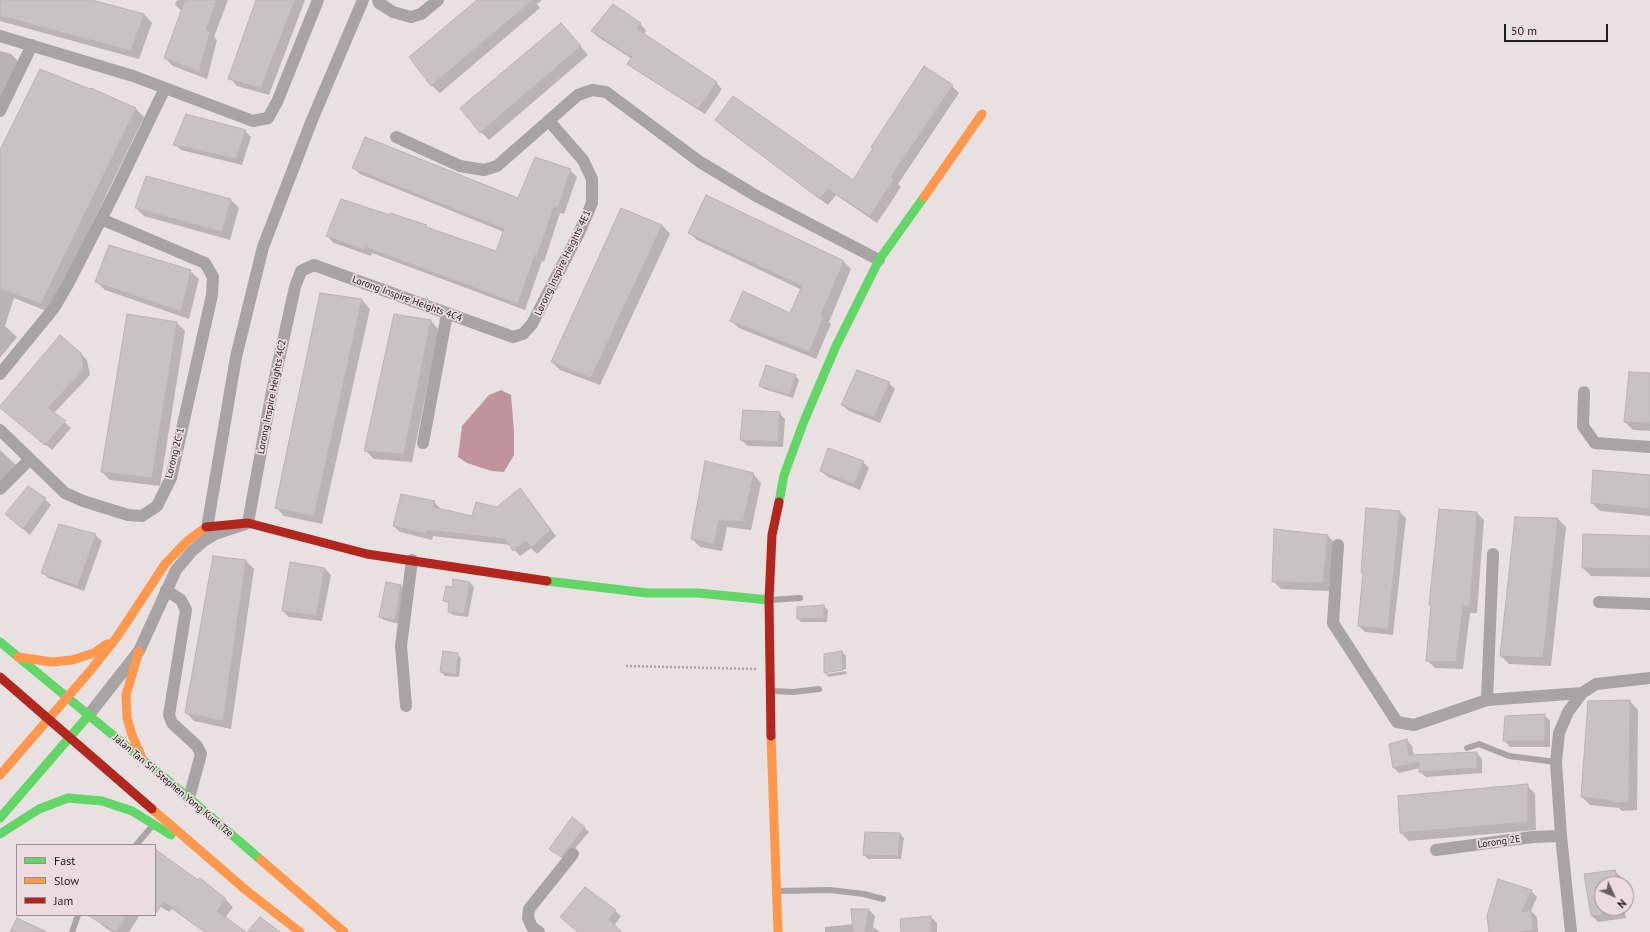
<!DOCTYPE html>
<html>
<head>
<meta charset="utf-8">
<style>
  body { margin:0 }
  #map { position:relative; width:1650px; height:932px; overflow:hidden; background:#e9e0e2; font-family:"PT Sans",sans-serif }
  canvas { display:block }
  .legend { position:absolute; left:16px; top:844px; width:140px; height:72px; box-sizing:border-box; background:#eddcdf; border:1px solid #9c8f91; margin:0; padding:5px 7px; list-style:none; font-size:12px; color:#221c1d }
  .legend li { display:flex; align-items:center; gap:8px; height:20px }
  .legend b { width:20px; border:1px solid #9c8f91 }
  .north { position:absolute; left:1594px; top:876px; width:40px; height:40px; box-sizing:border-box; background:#eddcdf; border:1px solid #9c8f91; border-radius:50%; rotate:134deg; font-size:11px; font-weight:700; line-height:16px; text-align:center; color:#221c1d }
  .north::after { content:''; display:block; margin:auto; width:14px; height:18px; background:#686162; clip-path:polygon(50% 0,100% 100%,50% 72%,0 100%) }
  .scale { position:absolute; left:1504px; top:24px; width:104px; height:18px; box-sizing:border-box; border:2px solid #221c1d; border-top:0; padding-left:5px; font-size:12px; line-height:14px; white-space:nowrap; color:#221c1d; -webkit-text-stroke:3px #eddcdf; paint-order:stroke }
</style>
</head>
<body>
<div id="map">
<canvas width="1650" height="932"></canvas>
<ul class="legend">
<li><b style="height:5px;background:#63d668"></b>Fast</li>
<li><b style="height:5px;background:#ff974d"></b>Slow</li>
<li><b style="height:5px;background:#b3261e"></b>Jam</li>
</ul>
<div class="north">N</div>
<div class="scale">50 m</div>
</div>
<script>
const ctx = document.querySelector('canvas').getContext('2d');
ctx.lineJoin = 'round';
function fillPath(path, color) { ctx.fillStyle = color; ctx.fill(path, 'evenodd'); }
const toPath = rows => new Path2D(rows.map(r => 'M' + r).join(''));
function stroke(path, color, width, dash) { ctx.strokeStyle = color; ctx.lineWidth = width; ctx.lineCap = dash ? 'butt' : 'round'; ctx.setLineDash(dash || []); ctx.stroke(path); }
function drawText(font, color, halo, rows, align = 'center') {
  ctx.font = font + ' "PT Sans",sans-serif'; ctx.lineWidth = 3.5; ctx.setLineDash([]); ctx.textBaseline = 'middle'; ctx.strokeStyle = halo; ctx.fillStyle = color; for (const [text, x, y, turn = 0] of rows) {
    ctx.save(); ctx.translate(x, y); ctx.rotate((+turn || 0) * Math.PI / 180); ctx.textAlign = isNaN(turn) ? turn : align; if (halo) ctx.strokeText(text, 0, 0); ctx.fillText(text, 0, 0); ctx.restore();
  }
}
fillPath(toPath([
  [501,390,511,395,514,431,514,455,504,472,492,471,476,466,467,463,458,457,462,426,489,395]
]), '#c1949d');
fillPath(toPath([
  [0,0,88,0,144,14,152,23,139,59,0,21],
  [177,0,228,0,214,37,217,40,207,79,173,66,165,58,182,11,175,5],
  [258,0,305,0,269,95,237,86,230,78],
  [479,0,542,0,537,4,540,8,440,93,431,85],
  [640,24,646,30,644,34,716,83,722,89,705,114,634,69,628,64,632,59,598,37,592,31],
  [569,33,588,55,489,140,481,132],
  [0,51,11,54,19,62,0,105],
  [952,86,959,93,898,184,901,187,877,223,836,195,828,205,723,127,716,120,853,181],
  [91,89,136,109,144,117,49,312,14,298,5,326,17,337,0,358,0,153],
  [245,131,251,137,242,165,181,150,175,144],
  [353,168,519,199,570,170,577,177,564,214,560,213,544,262,542,261,525,310,372,253,371,256,334,243,327,236,426,226,429,230,496,252,504,232,360,174],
  [147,177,231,200,239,208,230,240,144,216,136,208],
  [707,196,844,262,851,269,829,322,831,324,816,359,739,328,731,321,791,314,802,290,697,240,689,233],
  [622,209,662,225,670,234,600,385,560,370,552,362],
  [190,271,199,279,189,319,105,290,96,281],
  [362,300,370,309,322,524,284,516,276,507],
  [128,315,177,323,185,331,160,486,110,480,102,472],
  [431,321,439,330,412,462,374,459,365,450],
  [81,354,87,360,90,375,54,413,71,428,52,450,7,413],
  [1650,374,1650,431,1633,430,1625,422],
  [795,376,799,380,793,398,764,389,760,386],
  [889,383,895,389,880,423,849,411,842,405],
  [779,413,785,419,783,447,748,446,741,440],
  [0,450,18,467,0,486],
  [863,462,869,468,860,490,828,477,821,471],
  [753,474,761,483,751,530,727,527,722,551,700,547,692,539],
  [1650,476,1650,516,1600,511,1592,503],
  [520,489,556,536,537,554,531,548,520,556,510,545,433,536,432,540,400,532,394,526,434,502,440,508,440,510,473,517,497,508],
  [45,499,51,505,30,535,6,514],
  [1399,512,1406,518,1393,635,1365,632,1359,626,1364,574,1362,571],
  [1477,513,1484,520,1477,613,1470,613,1463,669,1435,668,1427,660,1432,606,1430,604],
  [1516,518,1558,519,1566,527,1551,666,1509,664,1501,656],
  [95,535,102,541,84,591,48,578,42,572],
  [1584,535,1650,537,1650,577,1591,576,1583,568],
  [1328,536,1336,544,1330,591,1281,589,1273,581],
  [246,561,254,569,231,729,194,721,186,712],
  [290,564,325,569,331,575,322,621,289,617,283,611],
  [454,580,470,583,474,587,468,617,453,615,449,612,450,605,444,600,453,588],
  [401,586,405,589,399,624,384,620,380,617],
  [824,606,828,610,827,622,801,622,798,618],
  [842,652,846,656,846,669,827,672,827,674,846,671,847,674,829,677,825,673,825,655],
  [457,654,461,658,459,677,445,676,441,672],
  [1630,701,1638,710,1637,810,1622,811,1619,808,1590,805,1582,797],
  [1544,715,1550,721,1550,747,1510,747,1504,740],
  [1407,740,1412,746,1414,756,1477,753,1482,759,1482,773,1426,777,1420,772,1420,768,1399,773,1394,768],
  [1527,785,1535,794,1536,830,1409,841,1401,833,1399,797],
  [573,818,589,832,565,860,551,849],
  [900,834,904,838,901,859,868,859,864,855],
  [155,851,225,899,233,907,225,918,244,932,204,932,172,909,169,912,155,903],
  [1615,871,1621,877,1622,884,1602,884,1602,908,1624,908,1626,918,1598,922,1592,916,1585,875],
  [1531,891,1537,897,1531,911,1537,917,1538,932,1490,932],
  [869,910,875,916,873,927,880,932,825,932,825,927,853,924],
  [615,911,621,916,614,926,620,932,578,932,561,917],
  [98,915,140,915,129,932,112,932,103,926,96,919],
  [931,917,937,923,937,932,902,932]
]), '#0003');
const building = toPath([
  [0,0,92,0,144,14,131,51,0,16,0,0],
  [185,0,217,0,206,30,210,32,199,72,164,58,185,0],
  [256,0,295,0,261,88,228,79,256,0],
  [477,0,533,0,431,86,409,57,477,0],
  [613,4,641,23,637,29,717,82,698,109,627,64,632,57,591,31,613,4],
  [561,23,581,46,480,133,460,108,561,23],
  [924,66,953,85,891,177,894,179,870,216,828,189,820,199,715,120,733,96,853,180,873,148,871,147,924,66],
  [40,69,90,89,91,88,136,108,41,304,0,289,0,150,40,69],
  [186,114,246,130,236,159,173,145,186,114],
  [365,137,518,198,535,157,571,169,558,208,554,207,537,256,535,255,518,304,365,247,364,250,326,236,341,199,390,215,390,213,427,225,426,227,496,251,504,229,352,168,365,137],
  [146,176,231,199,222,232,135,208,146,176],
  [706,195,844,261,821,315,824,316,809,352,730,321,743,291,790,313,802,286,688,233,706,195],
  [621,208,662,225,591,378,551,362,621,208],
  [109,245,191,270,181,312,95,282,109,245],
  [320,293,362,299,314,516,275,508,320,293],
  [127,314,177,322,152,478,101,472,127,314],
  [394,314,431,320,404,454,364,451,394,314],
  [60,335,81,353,84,369,48,408,66,421,45,445,0,408,0,406,60,335],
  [766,365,796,375,789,395,759,386,766,365],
  [857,370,890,382,874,417,841,405,857,370],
  [1629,372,1650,373,1650,423,1624,422,1629,372],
  [743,410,780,412,778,442,740,440,743,410],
  [828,448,864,461,854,484,820,471,828,448],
  [705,461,754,473,743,522,719,520,714,544,691,539,705,461],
  [1593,470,1650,475,1650,509,1591,503,1593,470],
  [28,486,46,498,23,529,5,514,28,486],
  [520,488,551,530,531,548,526,541,513,551,505,539,427,530,426,534,393,526,401,494,435,501,433,507,472,516,476,502,497,507,520,488],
  [1366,508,1400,511,1388,629,1358,626,1363,572,1361,572,1366,508],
  [1439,509,1477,512,1470,606,1463,606,1456,662,1426,661,1431,605,1429,605,1439,509],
  [1515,517,1558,518,1543,658,1500,656,1515,517],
  [59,524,96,534,78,586,41,573,59,524],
  [1274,529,1328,535,1323,583,1272,582,1274,529],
  [1583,534,1650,536,1650,569,1582,568,1583,534],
  [213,556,246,560,223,721,185,713,213,556],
  [290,562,325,568,316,616,282,611,290,562],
  [453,579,470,582,464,614,448,612,449,602,443,601,446,586,452,587,453,579],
  [386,582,401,585,395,620,379,617,386,582],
  [824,605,824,618,797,619,797,607,824,605],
  [443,651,458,653,456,674,440,672,443,651],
  [842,651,843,670,824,673,824,654,842,651],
  [1630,700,1629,802,1613,803,1613,801,1581,797,1588,701,1630,700],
  [1545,714,1545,741,1503,741,1505,716,1545,714],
  [1407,739,1409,755,1477,752,1477,768,1419,772,1419,762,1393,768,1389,744,1407,739],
  [1528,784,1528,822,1400,833,1398,796,1528,784],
  [572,817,585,827,561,857,549,849,572,817],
  [865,832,900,833,898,856,863,855,865,832],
  [155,849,198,880,200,878,226,899,217,911,246,932,205,932,164,902,155,914,155,849],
  [1615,870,1617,884,1602,884,1602,915,1591,916,1584,874,1615,870],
  [1498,879,1532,890,1522,912,1531,910,1533,930,1522,932,1489,932,1487,916,1498,879],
  [585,887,616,910,609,920,622,932,578,932,560,917,585,887],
  [851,909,869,909,865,932,853,932,851,909],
  [87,915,127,915,116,932,87,915],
  [931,916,932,932,901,932,900,919,931,916],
  [260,917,280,932,247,932,260,917],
  [17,918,47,932,10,932,17,918]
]);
fillPath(building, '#c9c2c3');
stroke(building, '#bab3b4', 1);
stroke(toPath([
  [626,666,756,669]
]), '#a8a4a5', 2.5, [2, 2]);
stroke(toPath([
  [770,600,800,598],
  [772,691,793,692,819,689],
  [1467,748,1479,744,1509,756,1556,762],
  [136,845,153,825],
  [778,891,830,890,864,894,883,899],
  [72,932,78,915]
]), '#a8a3a4', 6);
stroke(toPath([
  [378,0,379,3,393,12,411,17,421,14,438,0],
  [0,36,133,76,253,121,268,118,277,102,318,0],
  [0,111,32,45],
  [396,137,460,166,484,170,497,166,578,95,592,90,606,92,700,162,758,197,879,260],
  [0,374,54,308,68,284,114,194,165,88],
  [1584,392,1583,426,1595,443,1650,447],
  [0,430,65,493,83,501,128,515,142,516,157,506,171,478,212,295,213,277,205,263,101,219],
  [423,443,447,314],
  [0,489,30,459],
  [206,534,236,357,263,247,312,120,363,0],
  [1338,545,1333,623,1397,722,1414,725,1487,700,1582,693],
  [166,590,181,600,186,610,169,715,172,723,197,746,201,754,189,798],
  [1599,602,1650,604],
  [1487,700,1493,554],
  [406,706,401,646,412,560],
  [88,716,139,651,176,570,192,551,205,540,215,534,248,523,272,391,295,287,301,271,314,265,513,337,523,334,532,324,580,231,592,203,592,179,583,160,549,121],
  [1436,850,1533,837,1561,836],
  [539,932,532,927,528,918,529,909,573,854],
  [1571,932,1561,836,1556,762,1559,733,1568,712,1582,693,1596,684,1650,678]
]), '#a8a3a4', 12);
stroke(toPath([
  [779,502,784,475,804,421,836,346,879,260,924,197],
  [547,581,647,593,698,593,769,600],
  [0,642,189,798,261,860],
  [0,818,88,716],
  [0,834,39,809,68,798,102,801,132,811,171,835]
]), '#63d668', 9);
stroke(toPath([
  [924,197,982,114],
  [139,651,126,695,127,718,132,735,142,758],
  [18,657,52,662,72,660,94,653,107,644],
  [771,736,778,932],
  [0,775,90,671,117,637,165,564,187,541,206,527],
  [152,809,247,891,300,932],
  [261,860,344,932]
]), '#ff974d', 9);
stroke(toPath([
  [206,527,248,523,367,554,547,581],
  [0,677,152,809],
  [771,736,769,600,772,535,779,502]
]), '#b3261e', 9);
drawText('10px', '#221c1d', '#eddcdf', [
  ["Lorong Inspire Heights 4E1",563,263,-64],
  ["Lorong Inspire Heights 4C4",407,299,20],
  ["Lorong Inspire Heights 4C2",272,397,-79],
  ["Lorong 2C 1",175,453,-76],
  ["Jalan Tan Sri Stephen Yong Kuet Tze",173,786,40],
  ["Lorong 2E",1499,842,-8]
]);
</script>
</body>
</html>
